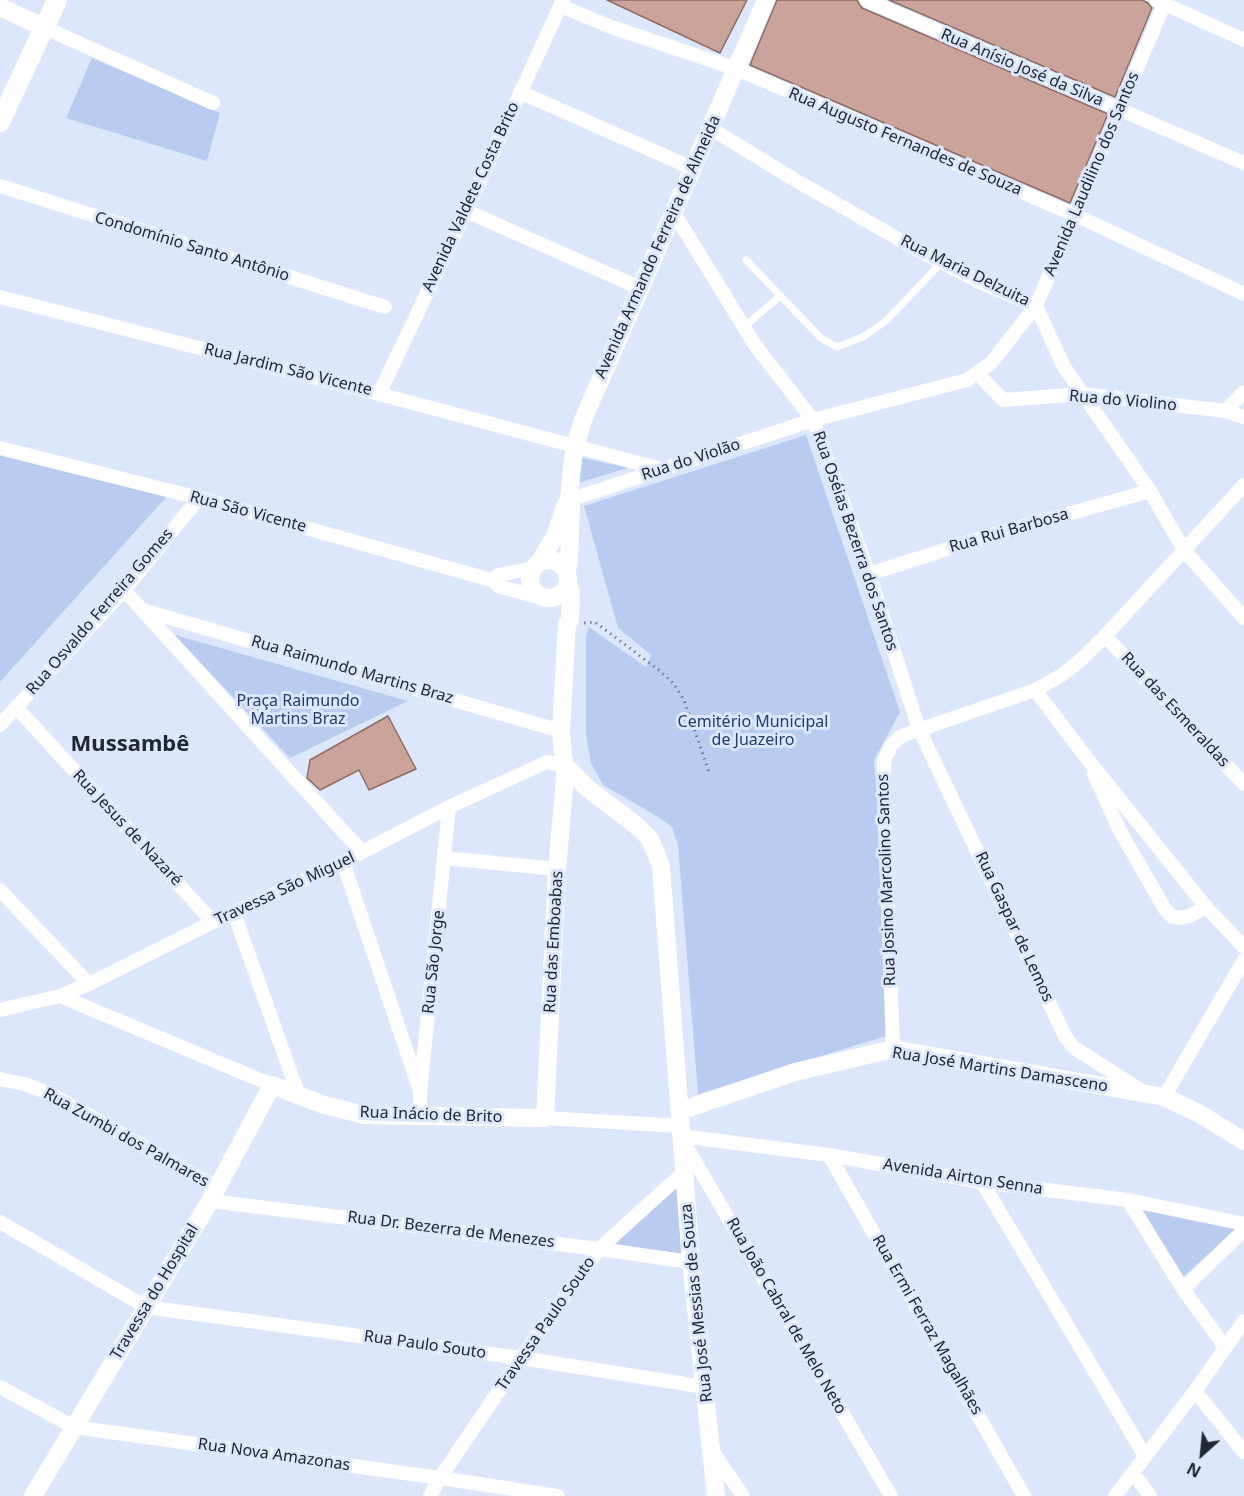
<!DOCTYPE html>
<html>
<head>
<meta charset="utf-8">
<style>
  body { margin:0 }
  #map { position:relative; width:1244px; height:1496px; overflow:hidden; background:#dce7fb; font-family:"Noto Sans",sans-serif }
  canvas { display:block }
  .north { position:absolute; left:1172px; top:1424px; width:60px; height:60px; -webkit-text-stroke:4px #dce7fb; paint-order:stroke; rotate:207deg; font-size:16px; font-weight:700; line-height:24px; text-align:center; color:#212833 }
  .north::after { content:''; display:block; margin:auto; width:21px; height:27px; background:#212833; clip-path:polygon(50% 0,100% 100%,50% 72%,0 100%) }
</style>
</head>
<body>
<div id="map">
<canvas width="1244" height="1496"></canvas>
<div class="north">N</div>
</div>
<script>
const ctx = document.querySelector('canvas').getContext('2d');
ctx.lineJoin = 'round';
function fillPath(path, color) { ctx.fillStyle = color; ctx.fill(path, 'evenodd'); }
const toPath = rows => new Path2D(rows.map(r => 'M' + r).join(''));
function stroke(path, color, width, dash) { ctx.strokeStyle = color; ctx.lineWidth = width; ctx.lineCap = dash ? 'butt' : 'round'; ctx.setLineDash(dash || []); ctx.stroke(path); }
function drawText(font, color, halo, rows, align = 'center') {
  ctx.font = font + ' "Noto Sans",sans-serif'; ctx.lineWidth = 6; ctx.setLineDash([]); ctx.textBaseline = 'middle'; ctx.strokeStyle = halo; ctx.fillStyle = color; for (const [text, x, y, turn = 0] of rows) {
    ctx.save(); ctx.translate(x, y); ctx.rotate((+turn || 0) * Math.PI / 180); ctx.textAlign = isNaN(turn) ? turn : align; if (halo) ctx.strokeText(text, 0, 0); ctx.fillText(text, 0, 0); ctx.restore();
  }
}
fillPath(toPath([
  [92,58,220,113,207,161,66,118],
  [806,435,900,712,874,760,896,1033,698,1094,678,845,672,827,655,815,603,785,591,763,586,735,586,636,589,627,646,667,651,655,618,628,584,506],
  [0,451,169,494,0,682],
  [579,457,628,468,578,483],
  [175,635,408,701,290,758],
  [684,1172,691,1262,599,1249],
  [1135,1203,1237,1228,1183,1277]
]), '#b9ccef');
const building = toPath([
  [607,0,747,0,720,53,607,0],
  [777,0,857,0,862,8,1108,114,1070,203,750,65,777,0],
  [889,0,1142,0,1148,3,1152,8,1115,97,889,0],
  [388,716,416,769,369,790,359,770,320,790,307,778,310,760,388,716]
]);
fillPath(building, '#caa39a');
stroke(building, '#906c64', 1.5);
stroke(toPath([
  [584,623,595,622,660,671,674,684,684,700,709,772]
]), '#77808f', 3, [1.5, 4.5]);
stroke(toPath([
  [746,260,821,338,837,347,863,337,886,321,942,262],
  [744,327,780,296]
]), '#fff', 7);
stroke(toPath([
  [866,0,1244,163],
  [1156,0,1244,40],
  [561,6,611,27,737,69,1075,215,1244,294],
  [45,28,213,103],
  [520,92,692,168],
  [710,128,795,180,918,250,980,282,1036,306,1064,367,1150,491,1184,550,1244,618],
  [0,186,385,307],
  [466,211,640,288],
  [674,213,755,345,813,420,869,574,919,729,1065,1036,1073,1047,1142,1091],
  [0,297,379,394,661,469],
  [977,373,1003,400,1083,394,1225,411,1244,417],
  [379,394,466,211,563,0],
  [1225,411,1244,392],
  [0,448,199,498,495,581,498,586,534,596,541,596],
  [569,500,813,420,967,380,991,363,1036,306,1166,0],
  [869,574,985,537,1150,491],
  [495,581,498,575,534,568],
  [124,590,362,852],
  [142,610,561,731],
  [1105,636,1244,784],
  [1035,690,1089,761,1206,907,1244,947],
  [16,707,213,922],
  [0,725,124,590,199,498],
  [1094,774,1120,831,1165,909,1171,916,1178,918,1189,916,1206,907],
  [444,858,557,869],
  [343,862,419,1088],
  [0,890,89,984],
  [234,913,299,1096],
  [60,996,272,1085],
  [0,1010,60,996,89,984,213,922,343,862,449,807,547,762,566,766],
  [893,1049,884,795,884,761,891,746,901,736,1035,690,1062,675,1083,658,1105,636,1244,485],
  [0,1079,25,1084,53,1095,217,1188],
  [1164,1097,1244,960],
  [420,1117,420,1092,449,807],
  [545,1118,680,1126],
  [681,1136,829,1155,982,1182,1128,1200,1244,1224],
  [683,1141,891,1496],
  [829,1155,1024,1496],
  [982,1182,1145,1456],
  [1128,1200,1183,1289,1225,1347],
  [210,1201,599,1249,691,1262],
  [0,1222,146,1307,521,1358,705,1387],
  [1183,1289,1244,1230],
  [0,1387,74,1427,440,1478,558,1496],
  [1195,1391,1244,1452],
  [713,1452,743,1496],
  [1133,1473,1150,1496],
  [430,1496,440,1478,521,1358,599,1249,684,1172],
  [1115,1496,1195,1391,1244,1321]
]), '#fff', 14);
stroke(toPath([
  [0,7,45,28],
  '530 579a19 19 0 1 1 38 0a19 19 0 1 1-38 0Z',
  [539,563,555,536,566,504],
  [566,571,569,563,571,503,569,500,572,467,575,446,583,420,766,0],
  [568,584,571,592,570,620,567,624,561,731,563,755,566,766,587,788,637,826,650,839,661,866,691,1262,716,1496],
  [680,1111,795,1072,893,1049,1164,1097,1200,1114,1244,1141],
  [33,1496,210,1201,272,1085,324,1105,365,1115,545,1118,557,869,566,766]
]), '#fff', 18);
stroke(toPath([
  [0,122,57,0]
]), '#fff', 20);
drawText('16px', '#212833', '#dce7fb', [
  ["Rua Anísio José da Silva",1022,68,23],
  ["Rua Augusto Fernandes de Souza",905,142,23],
  ["Avenida Laudilino dos Santos",1092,174,-67],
  ["Avenida Valdete Costa Brito",471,197,-65],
  ["Condomínio Santo Antônio",192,247,17],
  ["Avenida Armando Ferreira de Almeida",658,247,-66],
  ["Rua Maria Delzuita",965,271,26],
  ["Rua Jardim São Vicente",288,370,14],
  ["Rua do Violino",1123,401,5],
  ["Rua do Violão",691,460,-18],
  ["Rua São Vicente",248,512,15],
  ["Rua Rui Barbosa",1009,531,-16],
  ["Rua Oséias Bezerra dos Santos",855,541,71],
  ["Rua Osvaldo Ferreira Gomes",100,612,-49],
  ["Rua Raimundo Martins Braz",352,670,16],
  ["Rua das Esmeraldas",1175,710,47],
  ["Rua Jesus de Nazaré",127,828,47],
  ["Rua Josino Marcolino Santos",887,880,-92],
  ["Travessa São Miguel",285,889,-25],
  ["Rua Gaspar de Lemos",1014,927,65],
  ["Rua das Emboabas",554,942,-87],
  ["Rua São Jorge",434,962,-84],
  ["Rua José Martins Damasceno",1000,1070,9],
  ["Rua Inácio de Brito",431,1115,2],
  ["Rua Zumbi dos Palmares",126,1138,29],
  ["Avenida Airton Senna",963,1177,9],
  ["Rua Dr. Bezerra de Menezes",451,1230,7],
  ["Travessa do Hospital",155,1292,-59],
  ["Rua José Messias de Souza",697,1303,-96],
  ["Rua João Cabral de Melo Neto",786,1316,60],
  ["Travessa Paulo Souto",546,1324,-55],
  ["Rua Ermi Ferraz Magalhães",927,1325,60],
  ["Rua Paulo Souto",425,1345,8],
  ["Rua Nova Amazonas",274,1455,8]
]);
drawText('16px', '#213c71', '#dce7fb', [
  ["Praça Raimundo",298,701],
  ["Martins Braz",298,719],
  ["Cemitério Municipal",753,722],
  ["de Juazeiro",753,740]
]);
drawText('bold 22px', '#212833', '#dce7fb', [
  ["Mussambê",130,745]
]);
</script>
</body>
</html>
